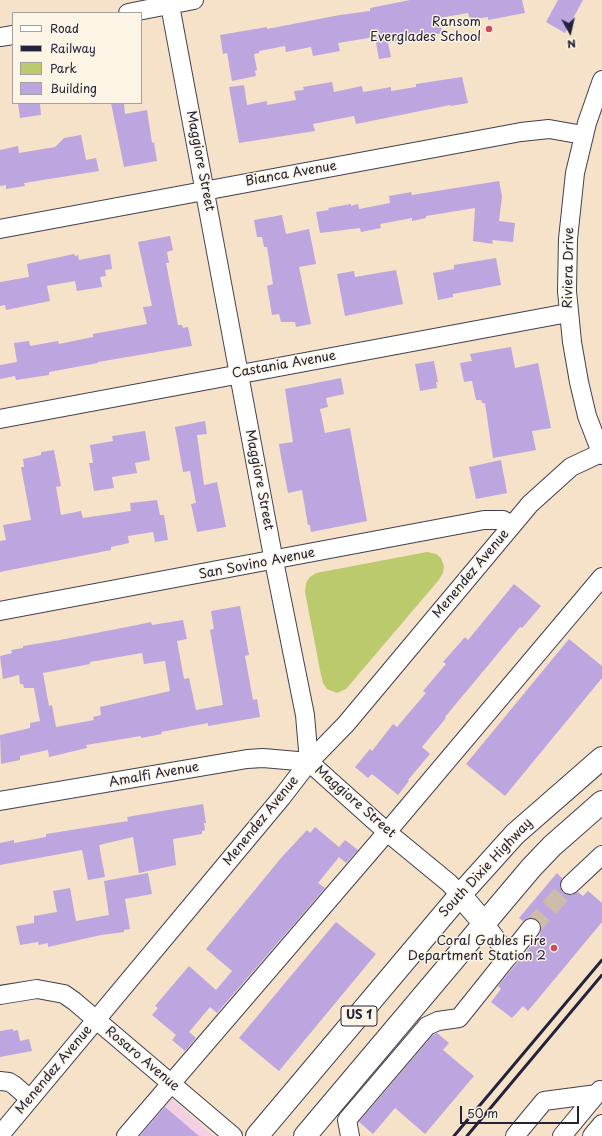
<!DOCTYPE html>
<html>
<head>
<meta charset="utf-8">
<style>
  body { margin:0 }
  #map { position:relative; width:602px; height:1136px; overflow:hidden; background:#f6e2c8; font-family:"Playpen Sans",sans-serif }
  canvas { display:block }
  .legend { position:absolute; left:12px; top:12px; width:130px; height:92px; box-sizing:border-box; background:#fcf5e5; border:1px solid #a5a1a1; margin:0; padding:5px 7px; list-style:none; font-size:12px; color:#22223b }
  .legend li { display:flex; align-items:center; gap:8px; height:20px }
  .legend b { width:20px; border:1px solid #a5a1a1 }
  .north { position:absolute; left:550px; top:12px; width:40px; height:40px; -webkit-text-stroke:3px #fcf5e5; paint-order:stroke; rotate:172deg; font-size:11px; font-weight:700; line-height:16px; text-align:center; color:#22223b }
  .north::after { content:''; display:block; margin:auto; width:14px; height:18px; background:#22223b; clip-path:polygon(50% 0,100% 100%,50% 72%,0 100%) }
  .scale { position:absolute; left:460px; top:1106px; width:119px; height:18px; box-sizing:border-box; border:2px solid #22223b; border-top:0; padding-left:5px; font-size:12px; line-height:14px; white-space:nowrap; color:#22223b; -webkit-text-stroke:3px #fcf5e5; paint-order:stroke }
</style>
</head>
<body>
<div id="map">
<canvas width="602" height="1136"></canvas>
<ul class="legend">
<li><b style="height:5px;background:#fff"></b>Road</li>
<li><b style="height:5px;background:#22223b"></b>Railway</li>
<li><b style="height:11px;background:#baca6d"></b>Park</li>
<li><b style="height:11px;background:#bda5df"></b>Building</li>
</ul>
<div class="north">N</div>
<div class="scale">50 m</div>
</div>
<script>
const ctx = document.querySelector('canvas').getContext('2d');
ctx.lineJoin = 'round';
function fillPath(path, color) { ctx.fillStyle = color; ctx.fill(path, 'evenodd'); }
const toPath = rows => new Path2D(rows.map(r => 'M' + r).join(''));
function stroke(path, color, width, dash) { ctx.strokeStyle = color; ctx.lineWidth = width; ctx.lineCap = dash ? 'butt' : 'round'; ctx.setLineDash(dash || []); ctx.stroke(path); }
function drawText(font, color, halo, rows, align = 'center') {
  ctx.font = font + ' "Playpen Sans",sans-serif'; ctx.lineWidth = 3; ctx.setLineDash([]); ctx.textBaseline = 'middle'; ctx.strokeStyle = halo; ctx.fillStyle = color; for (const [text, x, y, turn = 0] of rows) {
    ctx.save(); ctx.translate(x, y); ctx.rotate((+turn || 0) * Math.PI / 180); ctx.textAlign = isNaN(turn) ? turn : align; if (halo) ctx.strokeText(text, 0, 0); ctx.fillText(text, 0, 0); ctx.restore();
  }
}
fillPath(toPath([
  [167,1095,214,1136,133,1136]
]), '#f1d0e3');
fillPath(toPath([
  [427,552,436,554,441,558,444,566,443,573,438,581,346,689,337,693,327,689,323,683,321,675,305,592,306,583,310,577,316,573]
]), '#baca6d');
fillPath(toPath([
  [410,0,522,0,525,13,488,20,488,17,470,20,468,13,439,18,442,33,388,43,391,57,379,59,375,37,338,43,340,51,313,56,311,47,286,52,285,46,259,51,259,53,254,54,257,70,255,71,256,76,232,81,227,53,223,54,220,35,267,27,267,29,340,15,370,11,370,8],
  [558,0,583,0,565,33,546,22],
  [462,77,468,103,451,106,450,105,356,124,354,116,313,124,315,131,239,143,229,87,244,85,247,105,267,101,267,105,296,100,294,91,304,90,303,87,332,82,334,92,362,86,363,92,391,87,391,91,416,87,416,84],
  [18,103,40,103,41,115,20,118],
  [111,103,124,103,125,114,147,110,152,143,154,142,157,161,124,167],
  [81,135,86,160,96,158,99,171,24,183,25,186,6,189,6,185,0,186,0,150,18,146,19,153,55,147,64,138],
  [499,181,502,196,499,221,515,223,513,242,492,240,493,244,473,241,475,208,426,216,426,218,412,221,412,218,380,224,381,228,361,232,360,228,320,233,316,212,329,210,328,208,351,204,351,206,358,204,359,209,390,203,389,196,411,192,412,195],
  [282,215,286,234,309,229,316,264,299,267,311,324,296,327,295,322,281,322,279,314,272,315,267,286,273,284,267,247,264,247,262,237,257,237,254,220],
  [170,236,173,250,167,252,169,263,166,263,178,325,182,325,183,328,188,327,192,346,98,362,98,363,49,372,49,375,16,380,15,376,0,379,0,365,17,362,14,343,29,341,30,346,58,341,59,344,93,337,93,334,147,324,143,307,152,306,138,242],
  [74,254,75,256,78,255,79,260,110,254,112,269,105,270,106,276,100,277,102,287,77,291,75,281,47,286,50,301,6,310,5,305,0,306,0,282,29,277,27,264],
  [496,258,501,285,453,294,453,297,438,300,433,273,454,269,454,265],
  [396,270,403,304,345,316,337,274,354,271,355,277],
  [511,347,515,368,538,363,551,428,532,431,536,450,493,458,485,403,482,403,481,400,476,400,472,381,464,382,460,363,472,361,470,354],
  [434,361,438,382,436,382,437,388,420,391,415,364],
  [341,378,344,394,326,398,328,407,320,409,325,433,350,428,367,521,311,532,310,525,308,525,302,490,288,493,281,457,279,444,293,442,285,389],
  [205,421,207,434,197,435,204,485,217,482,226,527,197,532,191,504,196,503,190,471,183,472,175,427],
  [145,431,150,460,135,463,137,473,112,477,114,488,94,491,89,463,93,463,90,445,113,441,112,436],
  [54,450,61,486,56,487,61,515,81,511,83,518,131,511,130,503,157,500,160,515,164,515,168,540,155,542,153,532,128,536,129,543,111,547,111,550,0,572,0,541,6,540,3,525,31,520,21,467,24,467,23,459,41,455,41,452],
  [501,460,507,493,476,499,469,467],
  [514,584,541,606,522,628,520,627,445,717,446,718,422,747,430,754,408,780,409,781,398,795,372,774,368,778,355,767,370,749,372,751,393,724,397,727,426,693,423,691,446,664,443,662,465,637,468,640],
  [240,606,249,655,245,656,253,700,257,699,260,717,208,726,208,723,161,732,162,734,141,738,141,736,86,745,87,748,49,757,48,750,20,756,20,760,1,764,0,735,30,728,30,723,40,721,34,688,24,688,23,684,20,684,19,675,3,679,0,656,12,653,11,650,23,648,23,646,60,640,137,625,151,622,152,625,183,620,187,639,177,641,184,679,189,678,196,710,223,705,210,630,214,629,211,611],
  [142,653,144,664,165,661,170,691,100,707,101,715,93,717,94,720,56,727,52,705,49,706,43,673,90,664,90,662],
  [569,639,602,666,602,678,505,796,466,764],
  [203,804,206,823,204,823,205,830,202,831,202,834,173,839,176,865,139,873,133,837,99,845,105,877,88,880,82,850,0,865,0,843,14,840,14,843,46,837,46,834,128,821,127,817],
  [315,827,339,847,345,840,358,850,346,863,339,857,318,883,325,888,217,1013,210,1007,189,1032,196,1038,185,1051,172,1040,176,1035,152,1015,158,1008,155,1006,189,966,216,990,232,971,206,949,282,857,307,830,310,833],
  [148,873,152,894,125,899,130,929,124,930,124,932,101,935,48,947,48,943,39,945,38,942,20,945,16,926,34,923,34,916,57,912,53,891,70,888,76,921,109,915,104,881],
  [557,873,562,878,560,887,563,892,572,895,578,892,583,896,588,891,602,903,602,922,528,1011,523,1006,512,1018,491,1002,501,989,498,986,540,935,541,925,538,920,532,918,523,921,519,918],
  [336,922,376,954,279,1071,239,1038],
  [13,1029,13,1031,18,1030,20,1041,29,1039,32,1051,0,1057,0,1031],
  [437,1033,449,1043,443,1050,474,1076,425,1134,395,1108,373,1134,359,1122,433,1035],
  [165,1107,199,1136,140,1136]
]), '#bda5df');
stroke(toPath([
  [531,928,570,885]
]), '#ccbcac', 18, [18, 9]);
const minor = toPath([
  [169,0,272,551,305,715,309,762,387,832,449,883,460,895],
  [128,13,194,0],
  [0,37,13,35],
  [602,80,587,123,575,173,568,239,567,291,572,342,579,382,587,416,602,455],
  [0,229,521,132,549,129,583,135],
  [0,419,568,313],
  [0,611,484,520,503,520,512,525],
  [0,801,247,759,263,758,309,762],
  [570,885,602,855],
  [484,923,509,956],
  [0,995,37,989,64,994,74,1001,233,1136],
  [0,1081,9,1082,14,1085,30,1099],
  [0,1135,282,797,309,762,346,724,530,504,571,467,601,453],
  [126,1136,387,832,602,577],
  [350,1136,347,1120,427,1026,438,1021,459,1018,531,928],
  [515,1136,544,1101,597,1094],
  [562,1136,600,1090],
  [592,1136,602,1124]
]);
const highway = toPath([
  [460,895,484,923],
  [257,1136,460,895,515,834,602,758],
  [305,1136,531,868,552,846,602,802]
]);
stroke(minor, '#423f50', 20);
stroke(highway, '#423f50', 24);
stroke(minor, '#fff', 18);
stroke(highway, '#fff', 22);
stroke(toPath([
  [454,1136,602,960],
  [467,1136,602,975]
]), '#22223b', 3);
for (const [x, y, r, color] of [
  [489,29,4,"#d1495b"],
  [554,948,4,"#d1495b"]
]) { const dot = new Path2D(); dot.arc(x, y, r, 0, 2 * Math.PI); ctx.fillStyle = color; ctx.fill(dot); stroke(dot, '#fcf5e5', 1.5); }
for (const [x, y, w] of [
  [359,1016,36]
]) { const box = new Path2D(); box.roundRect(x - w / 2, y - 10, w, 20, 3); ctx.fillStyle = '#fcf5e5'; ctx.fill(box); stroke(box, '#22223b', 1); }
drawText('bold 12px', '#22223b', null, [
  ["US 1",359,1016]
]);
drawText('13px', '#22223b', '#fcf5e5', [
  ["Ransom",481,22],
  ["Everglades School",481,37],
  ["Coral Gables Fire",546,941],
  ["Department Station 2",546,956]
], 'right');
drawText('13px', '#22223b', '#fcf5e5', [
  ["Maggiore Street",200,161,79],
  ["Bianca Avenue",291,174,-10],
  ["Riviera Drive",569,268,-89],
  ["Castania Avenue",284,365,-10],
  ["Maggiore Street",259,480,79],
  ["San Sovino Avenue",257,564,-11],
  ["Menendez Avenue",471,574,-50],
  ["Amalfi Avenue",154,775,-10],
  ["Maggiore Street",355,802,41],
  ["Menendez Avenue",261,821,-51],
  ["South Dixie Highway",486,868,-47],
  ["Rosaro Avenue",142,1059,40],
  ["Menendez Avenue",54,1070,-50]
]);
</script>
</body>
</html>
